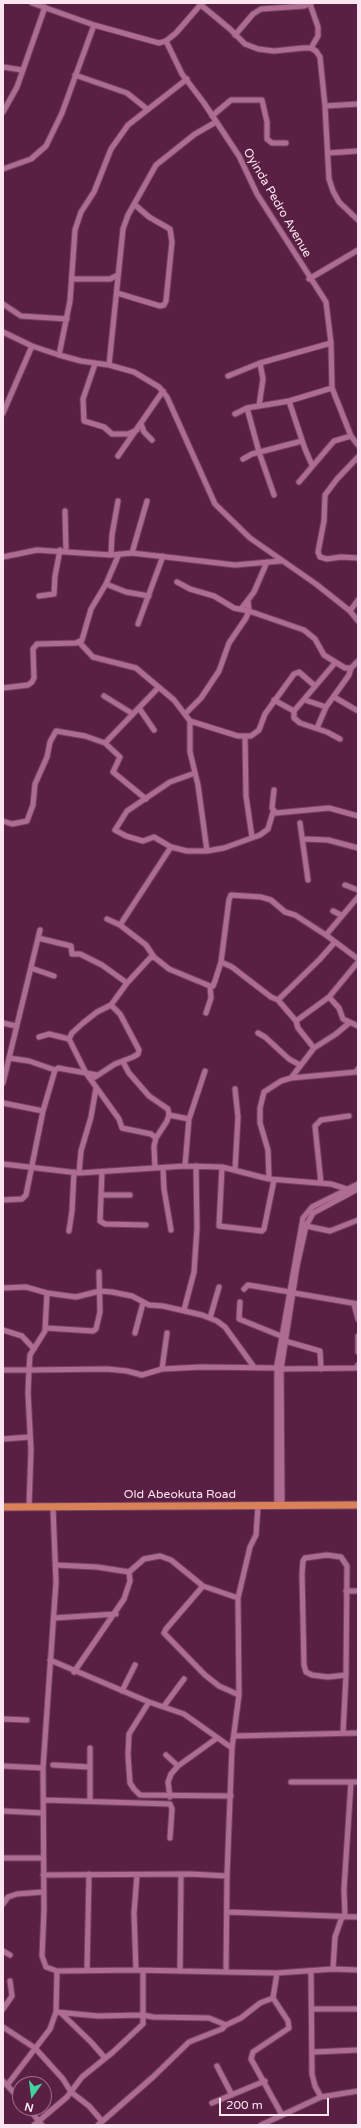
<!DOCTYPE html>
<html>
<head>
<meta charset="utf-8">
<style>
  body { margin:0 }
  #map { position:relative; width:361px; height:2128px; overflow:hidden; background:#5a2044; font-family:"Varela Round",sans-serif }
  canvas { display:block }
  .frame { position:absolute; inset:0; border:4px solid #fce5f1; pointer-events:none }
  .north { position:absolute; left:12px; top:2076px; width:40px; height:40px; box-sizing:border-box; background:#5a2044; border:1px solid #9b6f89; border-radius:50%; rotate:194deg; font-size:11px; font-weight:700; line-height:16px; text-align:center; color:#fce5f1 }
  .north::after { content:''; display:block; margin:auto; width:14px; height:18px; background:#42d4a0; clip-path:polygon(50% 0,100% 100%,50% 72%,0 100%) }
  .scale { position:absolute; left:219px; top:2098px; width:110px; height:18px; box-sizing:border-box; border:2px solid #fce5f1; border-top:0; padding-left:5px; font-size:12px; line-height:14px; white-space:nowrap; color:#fce5f1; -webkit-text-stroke:3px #5a2044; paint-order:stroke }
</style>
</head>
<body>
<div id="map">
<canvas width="361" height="2128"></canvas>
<div class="frame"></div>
<div class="north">N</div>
<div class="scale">200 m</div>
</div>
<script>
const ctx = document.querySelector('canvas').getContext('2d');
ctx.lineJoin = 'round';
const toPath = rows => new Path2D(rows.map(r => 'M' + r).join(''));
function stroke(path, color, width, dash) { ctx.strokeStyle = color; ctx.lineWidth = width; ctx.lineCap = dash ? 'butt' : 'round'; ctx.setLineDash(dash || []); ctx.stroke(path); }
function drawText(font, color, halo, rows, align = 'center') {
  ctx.font = font + ' "Varela Round",sans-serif'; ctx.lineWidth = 3; ctx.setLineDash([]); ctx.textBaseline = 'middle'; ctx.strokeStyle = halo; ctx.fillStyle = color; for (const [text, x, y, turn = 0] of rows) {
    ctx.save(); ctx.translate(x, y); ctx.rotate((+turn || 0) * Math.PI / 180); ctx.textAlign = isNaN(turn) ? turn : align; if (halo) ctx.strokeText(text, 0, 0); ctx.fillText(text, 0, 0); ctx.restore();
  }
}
const minor = toPath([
  [32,3,94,25,159,43,166,41,176,33,202,3],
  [310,4,318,27,318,36,311,48],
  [201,5,230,29,245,44,258,49,274,51,303,48,311,48,316,51,320,57,325,106,329,179,333,191,339,202,358,220],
  [235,35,253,14,261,9,304,6,311,3],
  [166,41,182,74,204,103,239,156,257,194,326,302,331,343,332,388,351,436,358,445],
  [3,67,22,70],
  [75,75,127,93,147,109],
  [325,106,358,104],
  [3,112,17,87,45,7],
  [212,116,231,100,262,100,267,122,267,139,272,143,286,143],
  [328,153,358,151],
  [3,169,31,159,46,146,62,113,94,25],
  [72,279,110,279,118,275],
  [309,279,358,250],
  [117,293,160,306,164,305,166,301,172,242,170,229,149,217,134,204],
  [3,304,21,316,67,319],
  [3,332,32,346,59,355,81,361,109,365,134,372,159,387,167,397,215,504,250,538,316,584,350,611,358,621],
  [59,355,70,301,75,230,81,212,94,192,111,149,128,125,187,79],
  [95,364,83,399,84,421,104,427,112,434,128,434,137,430],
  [109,365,123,229,128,215,156,165,195,134,216,122],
  [228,376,260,363,331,343],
  [289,401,305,449,312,465],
  [259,406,263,379,260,363],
  [247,408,259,452,274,495],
  [3,413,32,346],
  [235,414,247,408,289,401,332,388],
  [141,424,144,432,152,440],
  [118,456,163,391],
  [358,457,337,479,325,495,324,521,318,552,320,557,327,559,341,557,358,558],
  [243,459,252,454,302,441],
  [299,482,334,441,351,436],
  [65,511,66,551],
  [132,553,147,501],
  [111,555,112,535,118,501],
  [3,557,37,550,111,555,132,553,235,565,281,561],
  [177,582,190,589,214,596,234,608,249,611,304,630,315,639,324,655,345,668,351,668,358,661],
  [106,584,126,592,149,596],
  [39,596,54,594,55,576,60,550],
  [241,609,254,592,267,562],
  [350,611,358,600],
  [138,624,163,556],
  [79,642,93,657,136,668,174,700,190,721,190,752,198,785,207,851],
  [3,688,28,685,32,682,34,678,33,649,37,644,76,643,82,640,91,609,106,584,119,554],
  [104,696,133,714],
  [334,697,358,711],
  [274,700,294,711,335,663],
  [305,700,326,707],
  [139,708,154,730],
  [294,711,294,718,300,723,327,732,340,739],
  [186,713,201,698,219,671,229,643,246,618,249,611,248,601],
  [190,721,238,736,251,736,259,730,265,714,294,674,299,672,315,686],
  [317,728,326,707,349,675,351,668],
  [245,737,246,796,252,837],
  [105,743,120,757,113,772,146,799],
  [195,773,170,782,127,811,115,830,126,836,143,841,154,837,171,847,187,851,207,851,224,848,260,835,268,829,273,812],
  [274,790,272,808,276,813,329,808,358,816],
  [3,821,12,824,27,821,33,805,35,784,47,757,50,742,56,731,85,736,105,743,158,688],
  [300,823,308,880],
  [303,839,328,840,358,848],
  [345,885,358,890],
  [333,911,341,915],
  [107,919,120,925,146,945,154,957,169,969,210,986],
  [120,925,171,847],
  [326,935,358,897],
  [38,938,71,946,72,954,80,954,102,965,127,983],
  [221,962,232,967,271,997,278,1000,296,1021],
  [31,968,54,976],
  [210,986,213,986,215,981,221,962,229,900,231,895,261,897,271,900,285,912,295,915,326,935,358,959],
  [329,997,339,1008,343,1019,358,1026],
  [278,1000,320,959,335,942],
  [206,1013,211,998,210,986],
  [3,1023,16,1026],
  [258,1033,265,1037,289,1059,300,1065],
  [39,1037,49,1034,69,1039,86,1073,119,1119,122,1128,151,1134,156,1138],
  [69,1039,72,1033,83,1023,97,1012,111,1005,127,983,150,958,154,957],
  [314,1048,298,1028,296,1021,329,997,358,962],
  [9,1058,29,1061,55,1070],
  [123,1062,129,1073,149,1096,168,1109,169,1115,167,1121,156,1138,154,1146,155,1168],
  [95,1077,115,1064,133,1057,138,1054,139,1050,120,1014,111,1005],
  [291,1078,314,1048,336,1034,349,1023],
  [3,1083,40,930],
  [235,1089,238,1117,235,1170],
  [3,1103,43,1111],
  [169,1115,189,1119],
  [3,1164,79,1173,185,1166,222,1167,269,1179],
  [185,1166,189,1119,205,1071],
  [222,1167,219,1226,262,1231,264,1229,274,1180],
  [163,1168,164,1189,171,1230],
  [102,1172,100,1221,105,1224,146,1225],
  [79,1173,81,1151,91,1117,96,1088],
  [321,1183,315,1126,321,1120,349,1116],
  [347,1189,331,1184,269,1179,268,1150,260,1123,260,1108,264,1092,281,1081,291,1078,356,1072,358,1069],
  [101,1195,130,1195],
  [3,1200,22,1199,26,1195,43,1111,55,1070,58,1068,97,1075],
  [306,1226,330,1231,358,1220],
  [69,1231,72,1211,74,1172],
  [3,1288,26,1287,47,1293,76,1297,100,1291,112,1292,132,1296,149,1305,163,1306,202,1315,217,1321,225,1327,254,1367],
  [244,1289,248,1285,290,1292],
  [294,1293,358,1304],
  [240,1302,239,1319,281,1336],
  [354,1304,358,1319],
  [184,1310,194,1272,197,1228,196,1166],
  [210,1318,219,1287],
  [46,1328,93,1331,96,1329,100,1312,99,1272],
  [3,1330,22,1336,34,1349],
  [135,1333,143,1303],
  [358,1336,358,1352],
  [285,1341,320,1351,321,1369],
  [162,1369,167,1333],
  [281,1369,356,1368,358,1365],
  [3,1370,29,1370,30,1355,45,1331,47,1293],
  [3,1439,30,1437],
  [258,1506,256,1535,250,1547,238,1598,239,1695,232,1748,227,1876,226,1972,277,1973,333,1969,358,1970],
  [277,1506,277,1365,303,1218,312,1207,358,1184],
  [282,1506,281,1369,297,1266,306,1226,313,1213,358,1189],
  [29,1507,31,1450,28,1393,29,1370,107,1369,127,1371,142,1375,162,1369,202,1367,277,1368],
  [53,1508,56,1582,43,1768,44,1910,42,1956,46,1967,57,1971,136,1970],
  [55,1565,97,1567,129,1572,144,1559,160,1556,171,1560,203,1586,238,1598],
  [203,1586,166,1629,164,1633,205,1675,219,1686,239,1695],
  [346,1591,358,1591],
  [54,1618,116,1614],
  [50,1660,149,1702,184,1714,232,1748],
  [74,1672,124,1599,130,1581,129,1572],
  [122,1691,135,1665],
  [149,1702,129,1734,128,1755,130,1783,134,1789,140,1795,231,1796],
  [164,1706,184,1679],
  [3,1719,27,1720],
  [343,1733,346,1675,347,1566,341,1557,327,1555,305,1558,303,1561,302,1574,304,1665,306,1672,312,1675,328,1677,346,1675],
  [235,1736,358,1733],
  [90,1748,90,1801],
  [166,1755,178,1766],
  [53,1765,89,1767],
  [3,1766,43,1768],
  [291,1782,358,1782],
  [170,1797,168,1782,171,1774,178,1766,217,1738],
  [44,1800,170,1804,172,1809,170,1838],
  [3,1811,43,1813],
  [3,1858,43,1858],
  [43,1875,190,1874,227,1876],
  [137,1875,134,1913,136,1970,226,1972],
  [3,1904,8,1897,17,1894,43,1892],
  [228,1912,358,1917],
  [345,1917,344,1889,351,1782],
  [3,1951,10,1955],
  [333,1969,335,1937,342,1917],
  [87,1970,89,1874],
  [180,1971,181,1874],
  [311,1972,312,2074,315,2086,321,2097],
  [273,1998,288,2021,289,2028,253,2052,251,2059,282,2115],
  [273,1998,277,1973],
  [3,2009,12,1996,10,1981],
  [312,2009,358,2009],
  [56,2012,98,2016,143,2015,153,2017,209,2018,226,2025,241,2018,260,2003,273,1998],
  [62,2014,91,2042,105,2058],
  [3,2027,35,2048,63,2079,71,2092,89,2106,102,2121],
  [313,2052,358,2050],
  [217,2066,232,2095],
  [3,2081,20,2099],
  [8,2084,50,2029,56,2012,57,1971],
  [212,2103,265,2081],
  [28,2108,42,2125],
  [34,2125,67,2097,82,2077,113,2052,143,2024,143,1971],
  [98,2125,153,2077,189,2042,222,2029,226,2025],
  [261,2125,321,2097,358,2091]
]);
const highway = toPath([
  [3,1507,358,1505]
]);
stroke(minor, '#724262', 7);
stroke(highway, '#724262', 9);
stroke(minor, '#ae6c91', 5);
stroke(highway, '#da8158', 7);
drawText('12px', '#fce5f1', '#5a2044', [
  ["Oyinda Pedro Avenue",277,203,60],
  ["Old Abeokuta Road",180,1495]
]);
</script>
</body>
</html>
